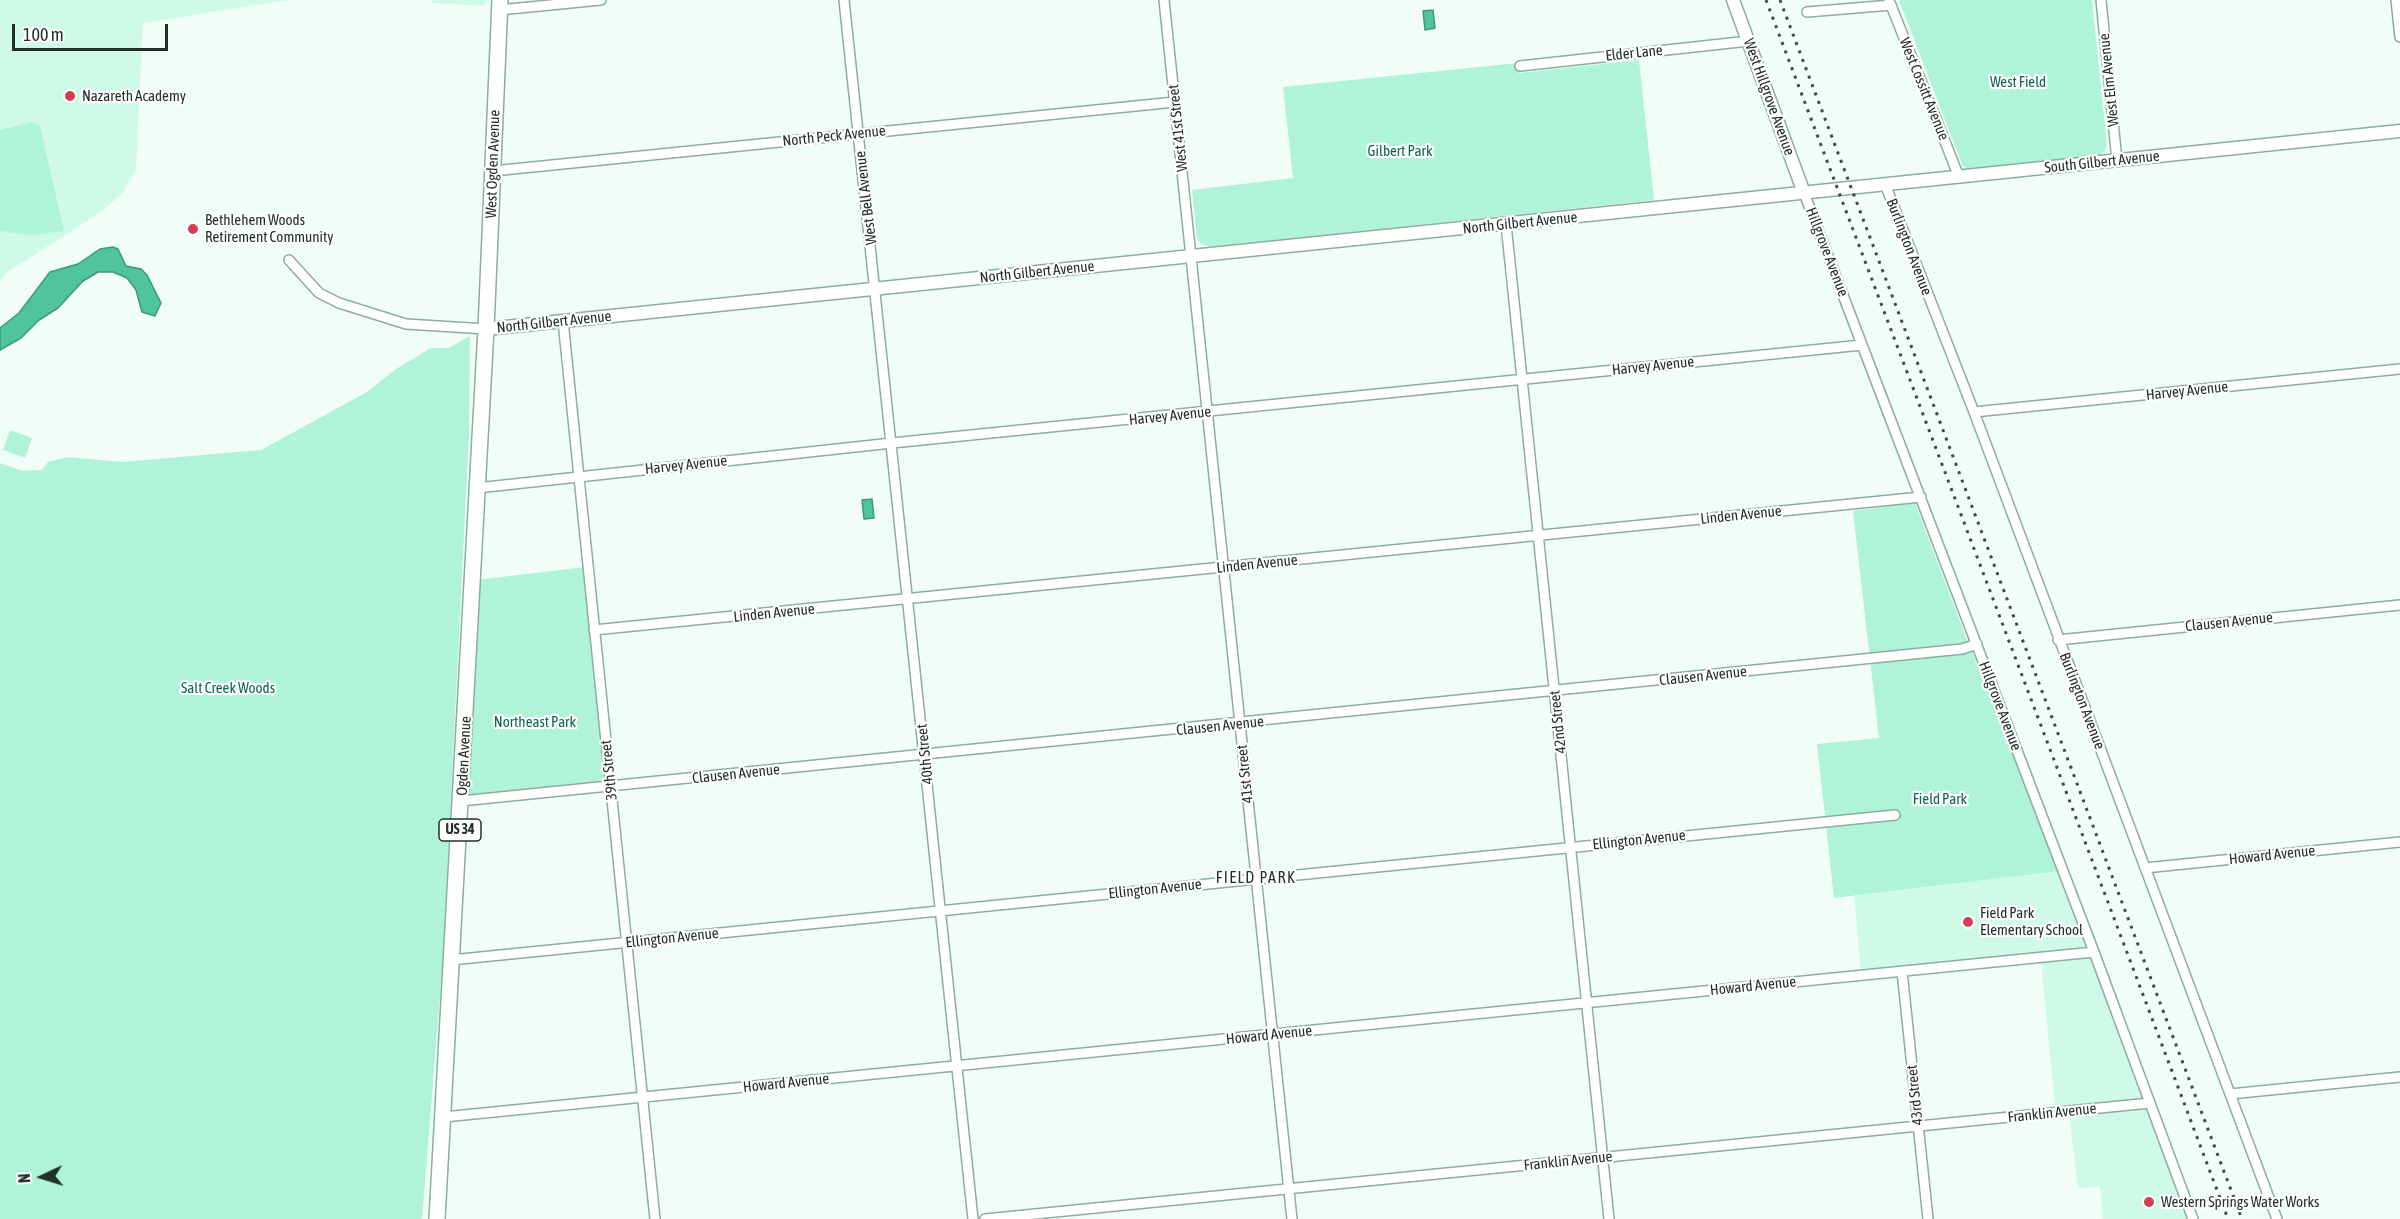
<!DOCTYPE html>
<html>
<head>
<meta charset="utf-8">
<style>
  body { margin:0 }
  #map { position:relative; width:2400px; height:1219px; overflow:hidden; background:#f0fef7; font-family:"Asap Condensed",sans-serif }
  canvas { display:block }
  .north { position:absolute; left:12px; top:1147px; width:60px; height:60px; -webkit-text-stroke:4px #fff; paint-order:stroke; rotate:266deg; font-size:16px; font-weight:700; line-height:24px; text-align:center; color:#23302a }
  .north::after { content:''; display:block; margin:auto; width:21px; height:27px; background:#23302a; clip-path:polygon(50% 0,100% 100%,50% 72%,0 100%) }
  .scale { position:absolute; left:12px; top:24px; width:156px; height:27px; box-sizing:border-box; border:3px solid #23302a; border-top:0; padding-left:8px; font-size:18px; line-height:21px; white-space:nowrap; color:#23302a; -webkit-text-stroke:4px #fff; paint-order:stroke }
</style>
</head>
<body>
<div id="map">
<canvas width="2400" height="1219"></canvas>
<div class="north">N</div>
<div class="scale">100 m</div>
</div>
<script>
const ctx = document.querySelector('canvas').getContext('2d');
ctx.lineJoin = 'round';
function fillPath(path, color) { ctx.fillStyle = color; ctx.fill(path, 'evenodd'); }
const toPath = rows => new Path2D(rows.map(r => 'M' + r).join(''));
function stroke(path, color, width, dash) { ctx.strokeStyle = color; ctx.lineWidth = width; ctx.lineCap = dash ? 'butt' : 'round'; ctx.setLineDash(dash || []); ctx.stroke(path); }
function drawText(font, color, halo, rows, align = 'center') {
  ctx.font = font + ' "Asap Condensed",sans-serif'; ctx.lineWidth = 4.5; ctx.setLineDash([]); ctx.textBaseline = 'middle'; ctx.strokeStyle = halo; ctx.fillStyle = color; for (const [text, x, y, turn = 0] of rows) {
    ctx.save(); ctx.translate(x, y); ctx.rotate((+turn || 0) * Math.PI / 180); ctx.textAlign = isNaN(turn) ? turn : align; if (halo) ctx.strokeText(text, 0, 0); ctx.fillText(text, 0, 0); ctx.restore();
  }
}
fillPath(toPath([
  [0,0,289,0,143,23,136,169,123,193,101,212,6,273,0,281],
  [432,0,486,0,485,6,432,3],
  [2061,871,2090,949,1861,972,1854,896],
  [2090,956,2188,1219,2103,1219,2100,1187,2078,1188,2068,1105,2055,1106,2041,961]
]), '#cffae7');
fillPath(toPath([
  [1899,0,2092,0,2107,145,2105,151,2099,156,1971,169,1963,167],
  [1639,60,1654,200,1210,247,1201,244,1197,238,1192,190,1293,178,1283,87,1518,63,1519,73],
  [32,122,40,126,64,231,31,235,0,231,0,130],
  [470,336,469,435,443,958,422,1219,0,1219,0,463,22,471,42,470,48,462,68,457,122,462,261,450,367,392,396,369,431,348,449,348],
  [10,430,32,438,25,458,3,450],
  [1915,503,1964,632,2061,871,1834,898,1817,744,1879,738,1853,511],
  [585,567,607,782,467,795,476,580]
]), '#b0f4d7');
const water = toPath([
  [1433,10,1435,28,1425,30,1423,11,1433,10],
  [113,247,118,249,126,266,141,269,147,275,161,303,155,316,142,312,136,290,127,278,113,272,98,272,83,281,58,308,39,320,21,338,0,350,0,328,19,313,50,272,78,264,100,249,113,247],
  [872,499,874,518,864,519,862,500,872,499]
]);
fillPath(water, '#50c49a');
stroke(water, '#429878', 1.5);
const minor = toPath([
  [844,0,973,1219],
  [1164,0,1292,1219],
  [1889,0,1959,177],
  [2101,0,2117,161],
  [2396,0,2400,37],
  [499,10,601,0],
  [1807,12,1891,5],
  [1520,66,1749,41],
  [493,171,1175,102],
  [1885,184,1974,412,2277,1219],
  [1804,193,2094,952,2193,1219],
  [1506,224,1609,1219],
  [289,260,319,293,339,303,406,324,486,329],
  [563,321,655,1219],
  [1974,412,2400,369],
  [477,488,892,443,1862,345],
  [594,630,1921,497],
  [2058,640,2400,605],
  [461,801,1962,649,1977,644],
  [2145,868,2400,842],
  [451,960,1895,815],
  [1902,971,1928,1219],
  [2230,1094,2400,1077],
  [444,1117,2094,952],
  [985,1219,2150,1103]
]);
const tertiary = toPath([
  [1733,0,1804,193],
  [486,329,2400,131]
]);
const primary = toPath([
  [437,1219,486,329,500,0]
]);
stroke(minor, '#8cad9f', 12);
stroke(tertiary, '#8cad9f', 15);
stroke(primary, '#8cad9f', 18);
stroke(minor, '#fff', 9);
stroke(tertiary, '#fff', 12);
stroke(primary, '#fff', 15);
stroke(toPath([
  [1766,0,2228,1219],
  [1780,0,2242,1219]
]), '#404d47', 3, [3, 6]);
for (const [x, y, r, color] of [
  [70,96,6,"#cf3f55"],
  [193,229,6,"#cf3f55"],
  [1968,922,6,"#cf3f55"],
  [2149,1202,6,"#cf3f55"]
]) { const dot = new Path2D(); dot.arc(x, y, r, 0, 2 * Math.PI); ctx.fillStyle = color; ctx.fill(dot); stroke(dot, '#fff', 2); }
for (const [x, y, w] of [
  [460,830,42]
]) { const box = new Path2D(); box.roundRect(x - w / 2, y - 11, w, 22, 4.5); ctx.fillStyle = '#fff'; ctx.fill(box); stroke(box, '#23302a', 1.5); }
drawText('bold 14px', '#23302a', null, [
  ["US 34",460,830]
]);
drawText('15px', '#23302a', '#fff', [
  ["Elder Lane",1634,53,-6],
  ["West Elm Avenue",2109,80,-96],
  ["West Cossitt Avenue",1924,89,68],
  ["West Hillgrove Avenue",1769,97,70],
  ["West 41st Street",1178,128,-96],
  ["North Peck Avenue",834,136,-6],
  ["South Gilbert Avenue",2102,162,-6],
  ["West Ogden Avenue",493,164,-88],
  ["West Bell Avenue",866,198,-97],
  ["North Gilbert Avenue",1520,223,-6],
  ["Burlington Avenue",1909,247,69],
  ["Hillgrove Avenue",1827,252,69],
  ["North Gilbert Avenue",1037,272,-6],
  ["North Gilbert Avenue",554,322,-6],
  ["Harvey Avenue",1653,366,-6],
  ["Harvey Avenue",2187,391,-6],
  ["Harvey Avenue",1170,416,-6],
  ["Harvey Avenue",686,465,-6],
  ["Linden Avenue",1741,515,-6],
  ["Linden Avenue",1257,564,-6],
  ["Linden Avenue",774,613,-6],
  ["Clausen Avenue",2229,622,-6],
  ["Clausen Avenue",1703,676,-6],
  ["Burlington Avenue",2082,701,69],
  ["Hillgrove Avenue",2000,706,69],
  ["42nd Street",1558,722,-96],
  ["Clausen Avenue",1220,726,-6],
  ["40th Street",925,754,-96],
  ["Ogden Avenue",464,756,-87],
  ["39th Street",609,770,-96],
  ["Clausen Avenue",736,774,-6],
  ["41st Street",1245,774,-96],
  ["Ellington Avenue",1639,840,-6],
  ["Howard Avenue",2272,855,-6],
  ["Ellington Avenue",1155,889,-6],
  ["Ellington Avenue",672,938,-6],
  ["Howard Avenue",1753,986,-6],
  ["Howard Avenue",1269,1035,-6],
  ["Howard Avenue",786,1083,-6],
  ["43rd Street",1915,1095,-96],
  ["Franklin Avenue",2052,1113,-6],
  ["Franklin Avenue",1568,1161,-6]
]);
drawText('15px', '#0c684c', '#fff', [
  ["West Field",2018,82],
  ["Gilbert Park",1400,151],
  ["Salt Creek Woods",228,688],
  ["Northeast Park",535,722],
  ["Field Park",1940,799]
]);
drawText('15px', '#23302a', '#fff', [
  ["Nazareth Academy",82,96],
  ["Bethlehem Woods",205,220],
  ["Retirement Community",205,237],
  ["Field Park",1980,913],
  ["Elementary School",1980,930],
  ["Western Springs Water Works",2161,1202]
], 'left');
ctx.letterSpacing = '1.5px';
drawText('16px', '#23302a', '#fff', [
  ["FIELD PARK",1256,878]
]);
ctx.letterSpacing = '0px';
</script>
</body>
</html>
